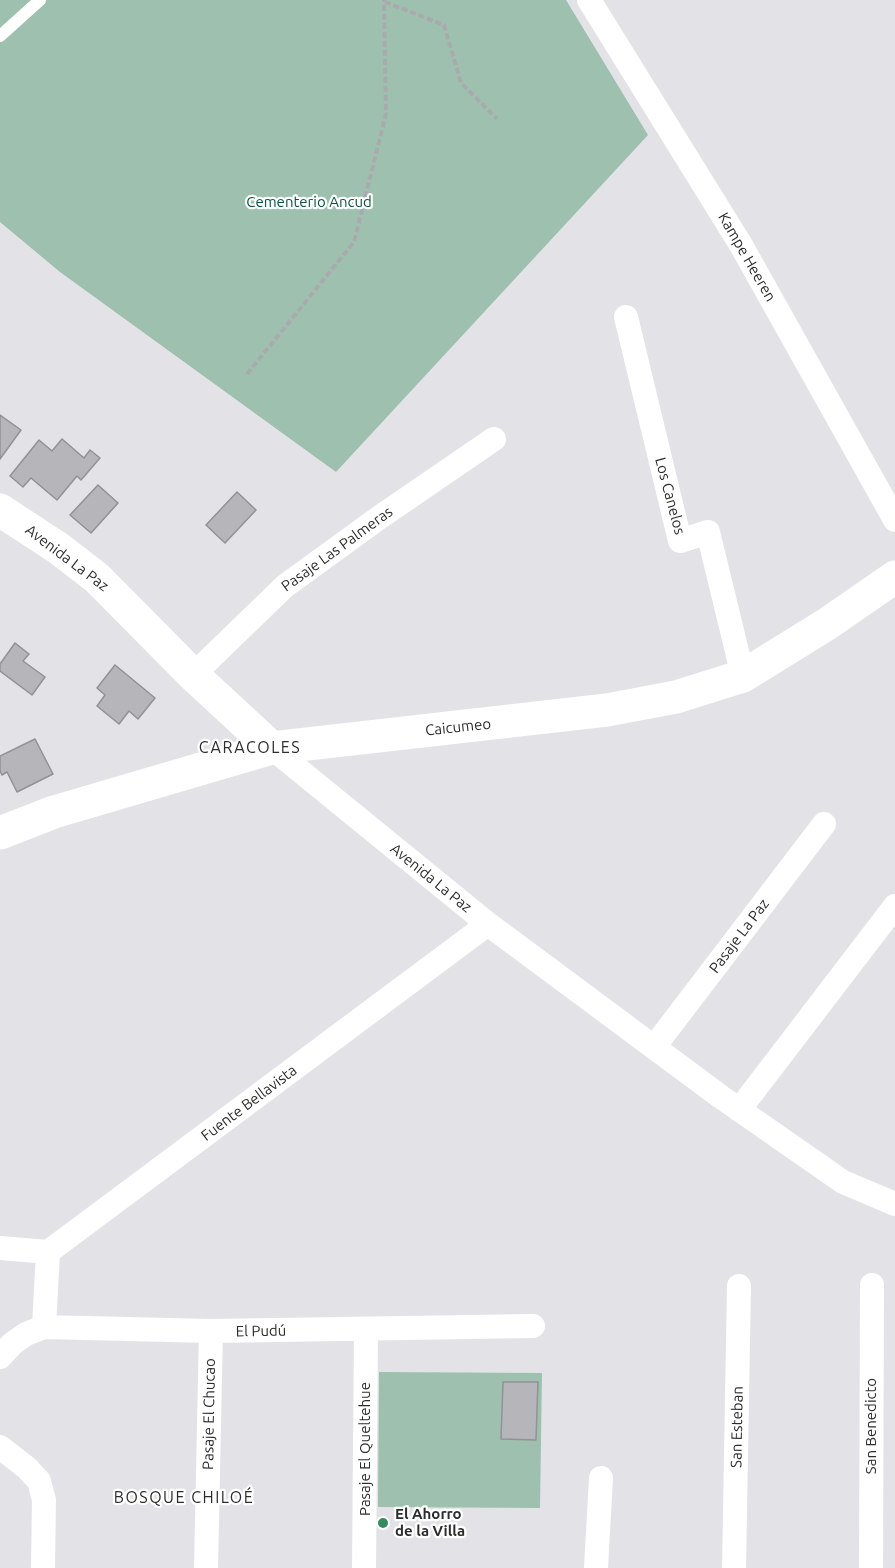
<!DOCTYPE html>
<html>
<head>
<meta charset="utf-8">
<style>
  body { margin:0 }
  canvas { display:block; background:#e3e2e7 }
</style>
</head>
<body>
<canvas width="895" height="1568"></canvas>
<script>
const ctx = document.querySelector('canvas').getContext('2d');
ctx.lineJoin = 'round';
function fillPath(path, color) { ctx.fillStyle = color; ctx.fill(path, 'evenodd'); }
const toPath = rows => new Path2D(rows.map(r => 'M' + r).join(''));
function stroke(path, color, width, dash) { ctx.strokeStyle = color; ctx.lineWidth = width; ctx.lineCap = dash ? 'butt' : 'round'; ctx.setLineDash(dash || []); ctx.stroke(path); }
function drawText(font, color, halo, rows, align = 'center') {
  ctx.font = font + ' Ubuntu,sans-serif'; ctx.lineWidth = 4.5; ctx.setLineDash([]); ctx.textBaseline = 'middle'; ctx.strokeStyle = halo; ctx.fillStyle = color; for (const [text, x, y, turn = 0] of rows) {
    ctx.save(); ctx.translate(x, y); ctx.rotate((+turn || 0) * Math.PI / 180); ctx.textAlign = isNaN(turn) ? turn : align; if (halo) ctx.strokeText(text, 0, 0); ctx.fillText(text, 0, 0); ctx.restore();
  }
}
fillPath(toPath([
  [0,0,566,0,648,135,336,472,60,272,0,222],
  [379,1372,542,1373,540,1508,378,1507]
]), '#9dc1ae');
const building = toPath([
  [0,415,21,430,0,459,0,415],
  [62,439,84,458,90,450,100,458,81,480,77,476,57,500,31,478,23,487,10,476,39,440,52,451,62,439],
  [98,485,118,503,91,533,70,515,98,485],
  [237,492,256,510,225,543,206,525,237,492],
  [15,643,29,654,23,661,45,677,32,695,0,671,0,664,15,643],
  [115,665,155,698,138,719,129,711,119,724,97,706,105,695,97,688,115,665],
  [35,739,53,774,17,792,7,772,2,775,0,771,0,756,35,739],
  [503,1382,538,1382,536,1440,501,1439,503,1382]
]);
fillPath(building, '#b6b6ba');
stroke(building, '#929195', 1.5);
stroke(toPath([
  [385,2,444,25,461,83,497,119],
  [247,374,354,242,386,114,384,0]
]), '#aaaaae', 4, [6, 3]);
stroke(toPath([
  [0,36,40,0]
]), '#fff', 12);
stroke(toPath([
  [589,0,741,245,895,520],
  [626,317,680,541,708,532,743,676],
  [193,675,285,586,380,517,494,439],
  [272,748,488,924,721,1097,843,1182,895,1204],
  [654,1047,824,824],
  [739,1110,895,906],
  [0,1248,48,1252,488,924],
  [44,1327,48,1252],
  [0,1357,12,1344,26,1334,44,1327,211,1331,533,1326],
  [0,1447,27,1468,39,1481,44,1500,43,1568],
  [206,1568,211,1331],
  [364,1568,366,1330],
  [596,1568,601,1478],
  [734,1568,739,1286],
  [871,1568,872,1285]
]), '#fff', 24);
stroke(toPath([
  [0,510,58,548,97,578,193,675,272,748],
  [0,833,54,812,272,748,607,710,676,697,743,676,827,624,895,577]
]), '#fff', 33);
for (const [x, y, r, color] of [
  [383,1523,6,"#338c61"]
]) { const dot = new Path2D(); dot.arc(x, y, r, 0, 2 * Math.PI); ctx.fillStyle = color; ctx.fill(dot); stroke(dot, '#fff', 2); }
drawText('15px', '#095438', '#fff', [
  ["Cementerio Ancud",309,202]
]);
drawText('15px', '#2c2c2d', '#fff', [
  ["Kampe Heeren",747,257,60],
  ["Los Canelos",670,496,75],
  ["Pasaje Las Palmeras",337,549,-36],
  ["Avenida La Paz",67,558,37],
  ["Caicumeo",458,727,-6],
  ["Avenida La Paz",431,878,39],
  ["Pasaje La Paz",739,936,-53],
  ["Fuente Bellavista",249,1103,-37],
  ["El Pudú",261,1331,-1],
  ["Pasaje El Chucao",209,1414,-89],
  ["San Benedicto",871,1426,-90],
  ["San Esteban",737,1427,-89],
  ["Pasaje El Queltehue",365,1449,-90]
]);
drawText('bold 15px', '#2c2c2d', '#fff', [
  ["El Ahorro",395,1514],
  ["de la Villa",395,1531]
], 'left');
ctx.letterSpacing = '1.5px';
drawText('16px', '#2c2c2d', '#fff', [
  ["CARACOLES",250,748],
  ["BOSQUE CHILOÉ",184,1498]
]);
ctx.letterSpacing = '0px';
</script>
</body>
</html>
